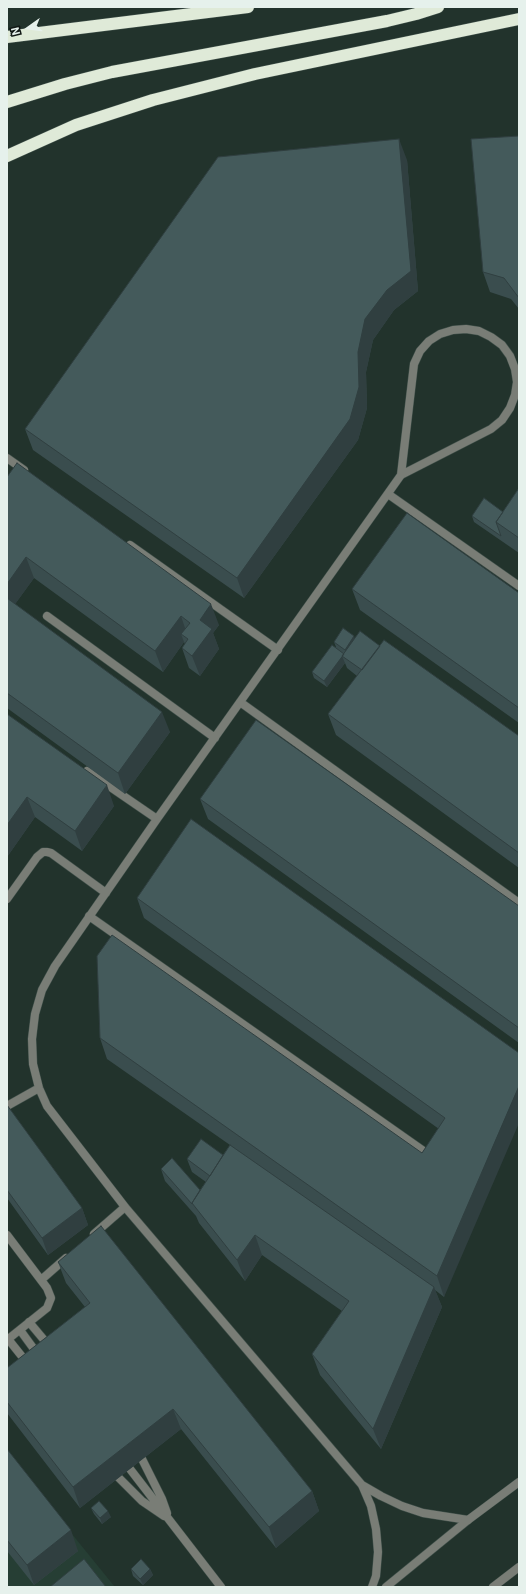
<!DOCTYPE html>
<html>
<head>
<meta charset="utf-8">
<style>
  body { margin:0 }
  #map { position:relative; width:526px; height:1594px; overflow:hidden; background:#22332c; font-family:Roboto,sans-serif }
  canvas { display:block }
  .frame { position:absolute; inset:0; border:8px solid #e6f1ec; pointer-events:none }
  .north { position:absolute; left:8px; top:8px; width:40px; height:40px; -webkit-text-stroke:3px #121916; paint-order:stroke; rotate:256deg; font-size:11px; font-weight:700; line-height:16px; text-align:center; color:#e6f1ec }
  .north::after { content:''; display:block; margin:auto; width:14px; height:18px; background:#e6f1ec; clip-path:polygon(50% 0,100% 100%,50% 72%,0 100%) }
</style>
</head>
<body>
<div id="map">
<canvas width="526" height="1594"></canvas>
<div class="frame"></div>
<div class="north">N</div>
</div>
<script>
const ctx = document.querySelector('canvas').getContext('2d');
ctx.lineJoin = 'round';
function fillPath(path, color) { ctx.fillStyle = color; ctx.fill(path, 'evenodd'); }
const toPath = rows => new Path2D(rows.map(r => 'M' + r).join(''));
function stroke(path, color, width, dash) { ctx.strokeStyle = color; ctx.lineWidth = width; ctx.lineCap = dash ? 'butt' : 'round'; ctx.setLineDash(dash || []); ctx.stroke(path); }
fillPath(toPath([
  [7,1454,115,1587,7,1587]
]), '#263e34');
const service = toPath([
  [7,458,24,470],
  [388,494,519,586],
  [130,545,278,650],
  [47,616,215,738],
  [240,702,519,903],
  [87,771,157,819],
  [7,899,37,857,43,852,47,852,51,853,106,893],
  [89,916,425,1152],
  [7,1106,39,1088],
  [94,1234,125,1207],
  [7,1235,47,1288,51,1298,47,1308,7,1340],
  [41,1280,66,1258],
  [29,1322,50,1347],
  [20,1330,39,1356],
  [8,1339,28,1364],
  [142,1459,162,1499,167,1513],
  [130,1469,221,1587],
  [118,1477,142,1501,164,1516],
  [362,1485,381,1496,402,1506,423,1513,468,1520],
  [372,1587,376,1576,378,1552,376,1529,371,1506,362,1485,125,1207,47,1106,39,1088,33,1064,32,1039,35,1014,42,990,55,966,157,819,401,475,491,429,502,420,510,408,515,395,517,382,515,369,510,356,502,345,491,337,479,331,466,329,453,330,440,334,429,341,420,351,414,364,401,475]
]);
const tertiary = toPath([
  [386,1587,468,1520,519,1482],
  [493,1587,519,1567]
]);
const motorway = toPath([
  [7,37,248,7],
  [7,102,65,84,112,72,387,21,416,14,438,7],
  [7,156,76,125,153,100,255,74,519,19]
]);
stroke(service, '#41514b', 9);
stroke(tertiary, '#41514b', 9);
stroke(motorway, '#41514b', 13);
stroke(service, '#797d76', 8);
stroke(tertiary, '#797d76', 8);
stroke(motorway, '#dfead8', 12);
fillPath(toPath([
  [519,136,519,309,511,299,490,292,483,272],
  [407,160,418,291,394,310,373,340,366,372,367,408,358,440,244,598,33,450,25,429],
  [7,477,219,625,213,633,219,649,200,676,189,668,182,648,185,644,184,642,163,672,34,578,15,604,170,732,125,794,7,708],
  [519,488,519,553,474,522,472,516,503,512],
  [352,589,519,593,519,723,360,610],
  [355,638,380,646,519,736,519,868,336,735,328,714,357,676,347,668,345,663,327,687,314,678,312,672,336,647,334,642],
  [7,714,114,806,82,851,35,817,7,857],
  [200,799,519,906,519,1043,208,819],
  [137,898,519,1053,444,1297,435,1290,442,1307,381,1449,320,1375,312,1354,342,1311,262,1255,245,1281,199,1223,196,1216,165,1181,161,1169,200,1190,206,1182,192,1172,187,1159,223,1155,230,1145,107,1059,100,1038,422,1153,439,1129,144,918],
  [7,1106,82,1208,88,1225,48,1255,7,1198],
  [58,1262,312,1491,319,1511,276,1548,181,1429,80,1508,7,1413,7,1368,85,1307,66,1283],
  [7,1449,78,1551,34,1585,7,1551],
  [91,1508,111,1517,102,1524,94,1514],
  [131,1569,150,1569,153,1575,143,1585,133,1576]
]), '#3a4d4e');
fillPath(toPath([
  [399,139,407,160,418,291,394,310,373,340,366,372,367,408,358,440,244,598,237,578,358,352],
  [26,557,34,578,8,614,7,612,7,584],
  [211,604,219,625,213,633,219,649,200,676,192,656,200,620],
  [181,616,188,637,181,634,184,642,163,672,155,651],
  [354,636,357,643,347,656,345,650],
  [342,656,345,663,327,687,324,681],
  [162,712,170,732,125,794,118,773],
  [107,785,114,806,82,851,75,831],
  [27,797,35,817,7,857,7,825],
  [519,1086,519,1123,444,1297,437,1276],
  [82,1208,88,1225,48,1255,42,1238],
  [255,1235,262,1255,245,1281,237,1260],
  [434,1287,442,1307,381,1449,373,1429],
  [173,1409,181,1429,80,1508,73,1487],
  [312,1491,319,1511,276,1548,269,1527],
  [108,1511,111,1517,102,1524,100,1518],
  [71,1530,78,1551,34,1585,27,1565],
  [150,1569,153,1575,143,1585,140,1579]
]), '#303f40');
const building = toPath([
  [519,136,519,298,504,278,483,272,471,139,519,136],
  [399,139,411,271,387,290,365,319,358,352,359,387,350,419,237,578,25,429,218,157,399,139],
  [17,463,211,604,200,620,212,629,192,656,182,648,188,639,181,634,190,623,181,616,155,651,26,557,7,584,7,477,17,463],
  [519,488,519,538,496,522,519,488],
  [484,498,503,512,496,522,501,536,472,516,484,498],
  [407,513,519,593,519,708,352,589,407,513],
  [7,598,162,712,118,773,7,693,7,598],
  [343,628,354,636,345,650,334,642,343,628],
  [360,631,380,646,362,670,342,656,360,631],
  [384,640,519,736,519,853,328,714,384,640],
  [332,645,344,654,324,681,312,672,332,645],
  [7,714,107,785,75,831,27,797,7,825,7,714],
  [256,720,519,906,519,1028,200,799,256,720],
  [191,819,519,1053,519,1086,437,1276,100,1038,97,956,112,935,422,1153,445,1118,137,898,191,819],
  [7,1105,82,1208,42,1238,7,1190,7,1105],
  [201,1139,223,1155,210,1176,187,1159,201,1139],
  [230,1145,434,1287,373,1429,312,1354,349,1301,255,1235,237,1260,192,1203,230,1145],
  [172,1158,200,1190,192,1203,192,1204,161,1169,172,1158],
  [101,1226,312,1491,269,1527,173,1409,73,1487,7,1402,7,1368,90,1303,58,1262,101,1226],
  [7,1449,71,1530,27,1565,7,1540,7,1449],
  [99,1501,108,1511,100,1518,91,1508,99,1501],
  [84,1559,106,1587,50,1587,84,1559],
  [141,1559,150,1569,140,1579,131,1569,141,1559]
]);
fillPath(building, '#445a5b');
stroke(building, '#303f40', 1);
</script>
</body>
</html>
